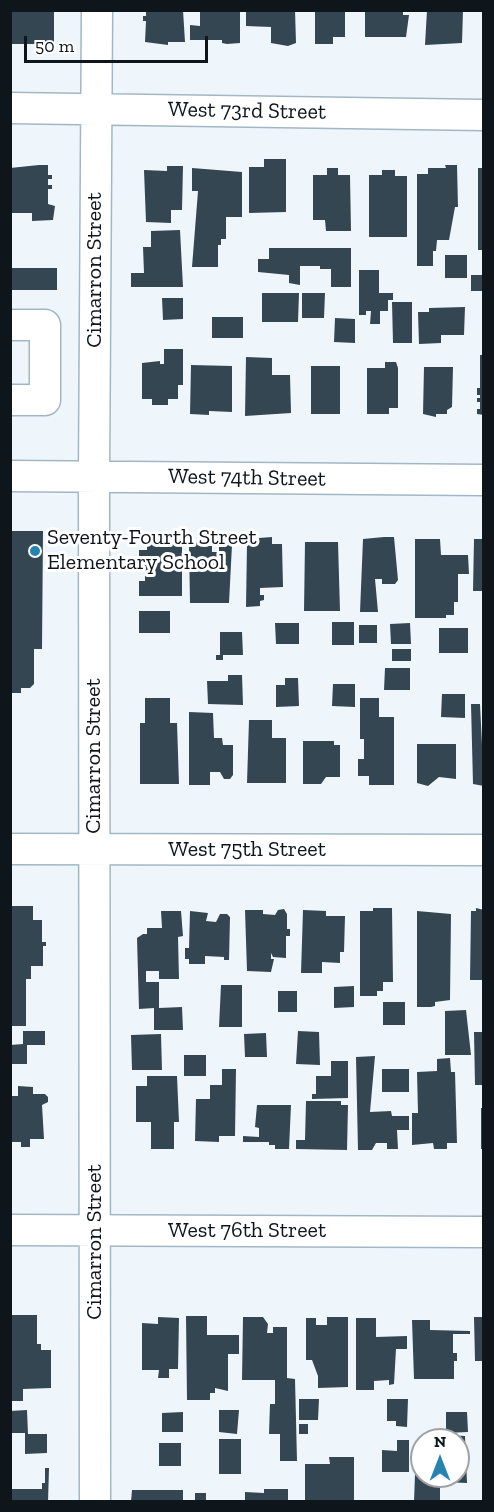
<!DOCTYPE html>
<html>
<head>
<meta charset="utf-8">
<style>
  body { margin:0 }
  #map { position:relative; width:494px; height:1512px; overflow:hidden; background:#eef6fc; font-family:"Zilla Slab",serif }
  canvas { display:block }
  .frame { position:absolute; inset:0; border:12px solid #0f161b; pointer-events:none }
  .north { position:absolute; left:410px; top:1428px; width:60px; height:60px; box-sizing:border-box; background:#fff; border:2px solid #9fa2a4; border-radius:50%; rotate:0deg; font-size:16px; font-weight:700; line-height:24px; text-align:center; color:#0f161b }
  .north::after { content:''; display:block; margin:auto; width:21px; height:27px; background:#2783b0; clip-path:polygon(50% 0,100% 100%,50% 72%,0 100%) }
  .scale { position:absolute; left:24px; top:36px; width:184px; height:27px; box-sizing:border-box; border:3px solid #0f161b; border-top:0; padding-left:8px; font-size:18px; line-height:21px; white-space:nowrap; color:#0f161b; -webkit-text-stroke:4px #fff; paint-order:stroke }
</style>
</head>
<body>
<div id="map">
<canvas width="494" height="1512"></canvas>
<div class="frame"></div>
<div class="north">N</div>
<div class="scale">50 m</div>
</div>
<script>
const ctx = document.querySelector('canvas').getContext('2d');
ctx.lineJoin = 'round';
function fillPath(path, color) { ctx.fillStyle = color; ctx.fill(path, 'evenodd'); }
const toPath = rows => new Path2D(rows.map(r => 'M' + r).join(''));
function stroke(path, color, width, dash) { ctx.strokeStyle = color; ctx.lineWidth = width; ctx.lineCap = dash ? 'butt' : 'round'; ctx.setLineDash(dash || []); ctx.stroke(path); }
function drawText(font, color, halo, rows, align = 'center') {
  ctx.font = font + ' "Zilla Slab",serif'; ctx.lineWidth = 6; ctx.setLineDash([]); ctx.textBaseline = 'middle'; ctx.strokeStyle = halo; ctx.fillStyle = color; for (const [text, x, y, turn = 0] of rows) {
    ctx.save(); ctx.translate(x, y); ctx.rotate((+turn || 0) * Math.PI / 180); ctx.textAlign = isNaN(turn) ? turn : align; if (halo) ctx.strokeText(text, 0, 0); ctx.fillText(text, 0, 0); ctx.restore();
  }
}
fillPath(toPath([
  [10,10,54,10,54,44,10,44],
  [146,10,183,10,185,42,168,42,168,45,145,42,146,21,143,21,143,16,146,16],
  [200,10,240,10,240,43,227,44,222,43,222,40,190,40,190,25,200,26],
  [295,10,296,43,288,46,271,43,271,27,246,26,246,11],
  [315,10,345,10,345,37,333,37,333,44,315,44],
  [365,10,403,10,403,15,409,15,406,37,365,37],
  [427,10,463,10,462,43,425,45],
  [264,159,286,159,286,212,249,213,249,167,264,167],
  [39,165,48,165,48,175,52,175,52,179,48,179,48,185,52,185,52,189,48,189,48,204,55,206,53,220,32,221,32,213,10,213,10,168],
  [445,165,457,165,458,207,455,207,449,240,437,240,436,251,433,251,433,266,417,266,417,174,428,174,428,168,446,168],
  [167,166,183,166,182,210,171,210,171,223,146,222,144,170,167,171],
  [192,168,242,172,242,217,226,217,226,239,221,239,221,245,218,245,218,267,192,267,198,191,192,191],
  [327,168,338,168,338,175,350,175,351,231,326,231,325,220,313,220,313,175,327,175],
  [478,168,484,168,484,250,478,250],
  [382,170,395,170,395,176,407,176,407,237,369,237,369,175,382,175],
  [180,230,183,287,131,287,131,273,144,273,143,247,151,247,151,231],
  [269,248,351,248,351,287,331,287,331,269,320,269,320,266,300,266,300,285,289,283,289,275,258,272,258,259,269,259],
  [445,255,467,255,467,278,445,278],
  [10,268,57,268,57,290,10,290],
  [359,270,379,270,379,293,393,293,393,300,388,300,388,311,380,311,380,324,370,324,371,311,366,311,366,315,359,315],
  [471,275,484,275,484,291,471,291],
  [262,293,299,293,298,322,262,322],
  [302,293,325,293,324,318,302,318],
  [162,298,183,298,183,319,163,320],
  [392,302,412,302,412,343,393,343],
  [465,307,464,335,441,335,441,343,419,344,418,312,429,312,429,308],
  [212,317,243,317,243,338,212,338],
  [335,318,355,319,355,343,334,342],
  [164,349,183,349,183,385,178,385,178,399,168,399,168,405,152,405,152,399,142,399,142,363,160,361,160,364,164,364],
  [480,355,484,355,484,415,477,414,477,409,480,409,480,402,477,402,477,398,480,398,480,395,477,395,477,388,480,388],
  [246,357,272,358,272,375,290,375,291,413,245,416],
  [385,362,396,362,398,368,398,408,389,408,389,414,367,414,367,368,385,368],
  [191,365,232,366,232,412,209,411,209,415,190,414],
  [311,366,340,366,340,414,311,414],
  [424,367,453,367,452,407,447,410,447,414,436,414,436,417,423,414],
  [10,531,43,531,42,649,34,649,34,684,30,688,21,688,21,693,10,693],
  [272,537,272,544,282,544,283,587,260,588,260,595,264,595,264,600,260,601,260,606,246,607,247,544,259,544,259,538],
  [384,537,394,537,398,580,395,584,382,584,382,579,375,579,378,612,360,612,363,539],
  [415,539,440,539,441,555,468,555,469,574,458,574,458,602,454,602,454,615,446,615,446,618,415,618],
  [474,539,484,539,484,591,473,591],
  [147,542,182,542,182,596,139,596,139,581,145,581,145,569,139,569,139,550,147,550],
  [207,542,207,546,212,546,212,552,219,552,219,545,232,545,229,603,190,603,189,543],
  [305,542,338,542,340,611,304,611],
  [139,611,170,611,170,633,139,633],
  [332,622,354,622,354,645,332,645],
  [275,623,299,623,299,644,276,644],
  [410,623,411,644,391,644,390,624],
  [359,625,377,625,377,643,359,643],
  [439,628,468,628,468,653,439,653],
  [220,632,242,632,243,655,223,655,223,660,216,660,216,655,220,655],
  [392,649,411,649,411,661,392,661],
  [385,668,410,668,410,690,384,690],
  [228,675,242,675,243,705,208,704,207,681,228,681],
  [285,678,298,678,299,706,276,707,276,685,285,685],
  [333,684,355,684,355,707,332,706],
  [442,694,465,694,465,718,441,717],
  [145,698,170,698,170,723,177,723,179,784,140,784,140,723,145,723],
  [360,698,379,698,379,717,394,717,394,785,369,785,369,776,358,776,358,759,364,759,364,739,360,739],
  [471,704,480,704,484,786,473,784],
  [189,712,213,713,214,738,222,738,223,745,233,745,233,775,230,779,224,779,220,772,210,772,210,785,189,785],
  [249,720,272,720,272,738,286,738,286,783,247,783],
  [303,741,334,741,334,745,340,745,340,777,326,777,321,784,303,784],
  [417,744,456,744,456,779,439,777,428,786,417,783],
  [10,906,33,906,33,920,42,920,42,942,46,942,46,946,43,946,43,966,31,966,31,979,26,979,26,1026,10,1026],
  [373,908,392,908,393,982,383,982,383,991,377,991,377,996,360,996,360,911,373,911],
  [476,908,484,910,484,980,470,980,471,911,476,911],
  [284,909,287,914,287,929,290,929,290,936,286,936,286,958,273,957,271,953,271,959,274,959,271,972,247,971,245,910,263,910,263,914,275,915,278,910],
  [303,910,326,911,326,916,345,916,344,952,340,952,340,963,322,962,322,973,301,973],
  [161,911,181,911,183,936,178,937,179,979,159,979,159,971,146,971,146,982,159,982,159,1008,182,1007,183,1030,154,1030,154,1008,139,1009,137,938,143,934,147,934,147,928,162,928],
  [190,911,208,913,206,921,216,922,220,914,227,914,230,917,229,960,224,960,224,957,205,956,205,964,189,964,189,959,185,959,185,948,189,948],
  [417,911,451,914,450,1000,435,1002,435,1006,431,1007,417,1007],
  [221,985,242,985,242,1027,219,1027],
  [354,986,354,1007,334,1008,334,987],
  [278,991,297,991,297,1012,278,1012],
  [383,1002,405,1002,405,1025,383,1025],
  [466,1010,471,1055,445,1055,445,1011],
  [23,1031,45,1031,45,1045,27,1045,27,1064,10,1064,10,1045,23,1044],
  [298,1031,319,1032,320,1065,296,1064],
  [474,1032,484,1032,484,1085,475,1085],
  [266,1033,267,1057,245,1057,244,1034],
  [161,1034,162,1070,132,1070,131,1035],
  [184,1055,206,1055,206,1076,184,1076],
  [375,1056,370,1112,391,1111,392,1116,409,1116,409,1130,397,1130,398,1149,387,1149,387,1143,376,1143,372,1150,358,1150,356,1057],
  [450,1058,451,1072,455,1072,457,1143,447,1143,447,1149,434,1149,433,1143,412,1145,412,1113,418,1113,417,1072,437,1071,437,1059],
  [331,1061,348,1061,348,1098,312,1099,312,1094,316,1094,316,1076,331,1076],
  [222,1069,236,1069,235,1136,219,1136,219,1142,195,1141,196,1099,210,1099,210,1085,222,1085],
  [382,1069,409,1069,409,1092,382,1092],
  [147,1076,177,1076,179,1122,174,1122,174,1149,151,1149,151,1122,136,1122,136,1086,147,1086],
  [18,1086,33,1087,33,1094,45,1094,48,1097,48,1102,42,1105,44,1139,30,1139,30,1147,21,1147,21,1142,10,1142,10,1096,18,1096],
  [306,1101,341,1101,341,1105,348,1105,347,1150,296,1149,296,1140,305,1140],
  [257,1105,291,1105,289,1149,275,1149,275,1145,269,1145,269,1142,243,1142,243,1136,259,1137,259,1128,255,1127],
  [481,1108,484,1108,484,1149,481,1149],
  [10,1315,37,1315,37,1344,41,1344,41,1350,51,1350,51,1388,23,1389,23,1401,10,1401],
  [186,1316,207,1316,207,1335,239,1335,239,1354,228,1354,228,1391,215,1388,215,1393,210,1393,210,1400,187,1400],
  [158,1317,179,1318,178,1369,169,1369,169,1378,158,1378,159,1370,142,1370,142,1323,158,1324],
  [243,1317,263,1317,268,1324,267,1333,273,1333,273,1327,287,1327,287,1378,295,1379,297,1461,280,1461,280,1434,269,1434,270,1404,275,1404,275,1380,242,1380],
  [327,1317,348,1317,348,1387,318,1388,318,1376,312,1360,306,1360,306,1318,316,1318,316,1325,327,1325],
  [474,1317,484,1317,484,1361,475,1361],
  [356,1318,376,1318,376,1337,407,1336,407,1349,396,1349,394,1384,389,1385,389,1380,374,1381,374,1390,356,1390],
  [412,1320,430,1320,430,1330,470,1331,470,1334,453,1334,453,1353,457,1353,457,1361,454,1361,454,1379,414,1379],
  [299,1399,319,1399,318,1420,299,1420],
  [387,1399,408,1399,407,1427,396,1426,396,1421,387,1421],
  [27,1410,28,1434,47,1434,47,1453,25,1454,25,1433,10,1433,10,1411],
  [219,1410,239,1410,237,1434,219,1432],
  [183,1412,183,1432,162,1432,162,1413],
  [446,1412,467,1412,468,1432,446,1433],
  [299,1424,308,1424,308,1434,299,1434],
  [445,1435,465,1436,467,1483,443,1482,443,1476,458,1476,458,1440,444,1440],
  [219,1439,241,1439,241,1474,219,1474],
  [397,1440,409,1440,409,1472,382,1472,382,1450,397,1451],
  [159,1443,181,1443,181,1466,159,1466],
  [329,1457,354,1457,354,1502,305,1502,305,1464,330,1464],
  [45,1468,49,1468,48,1502,10,1502,10,1489,42,1489,42,1483,45,1483],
  [415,1474,436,1476,436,1485,440,1485,440,1502,414,1502],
  [264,1489,288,1489,288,1502,245,1502,245,1492,264,1493],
  [132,1490,183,1490,183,1502,131,1502],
  [195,1493,206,1493,206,1502,195,1502]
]), '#344651');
const minor = toPath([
  [10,108,484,115],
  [10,325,45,325,45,400,10,400],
  [10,476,484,480],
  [10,849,484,850],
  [10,1230,484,1232],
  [95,1502,94,476,97,10]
]);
stroke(minor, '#a2b7c4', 33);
stroke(minor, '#fff', 30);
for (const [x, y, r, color] of [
  [35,551,6,"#2783b0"]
]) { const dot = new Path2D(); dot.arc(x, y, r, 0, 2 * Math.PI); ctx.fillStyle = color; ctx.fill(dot); stroke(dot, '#fff', 2); }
drawText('22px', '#0f161b', '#fff', [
  ["West 73rd Street",247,111,1],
  ["Cimarron Street",95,270,-90],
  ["West 74th Street",247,478,1],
  ["Cimarron Street",94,756,-90],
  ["West 75th Street",247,850],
  ["West 76th Street",247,1231],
  ["Cimarron Street",95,1242,-90]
]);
drawText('22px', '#0f161b', '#fff', [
  ["Seventy-Fourth Street",47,538],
  ["Elementary School",47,563]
], 'left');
</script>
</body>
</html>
